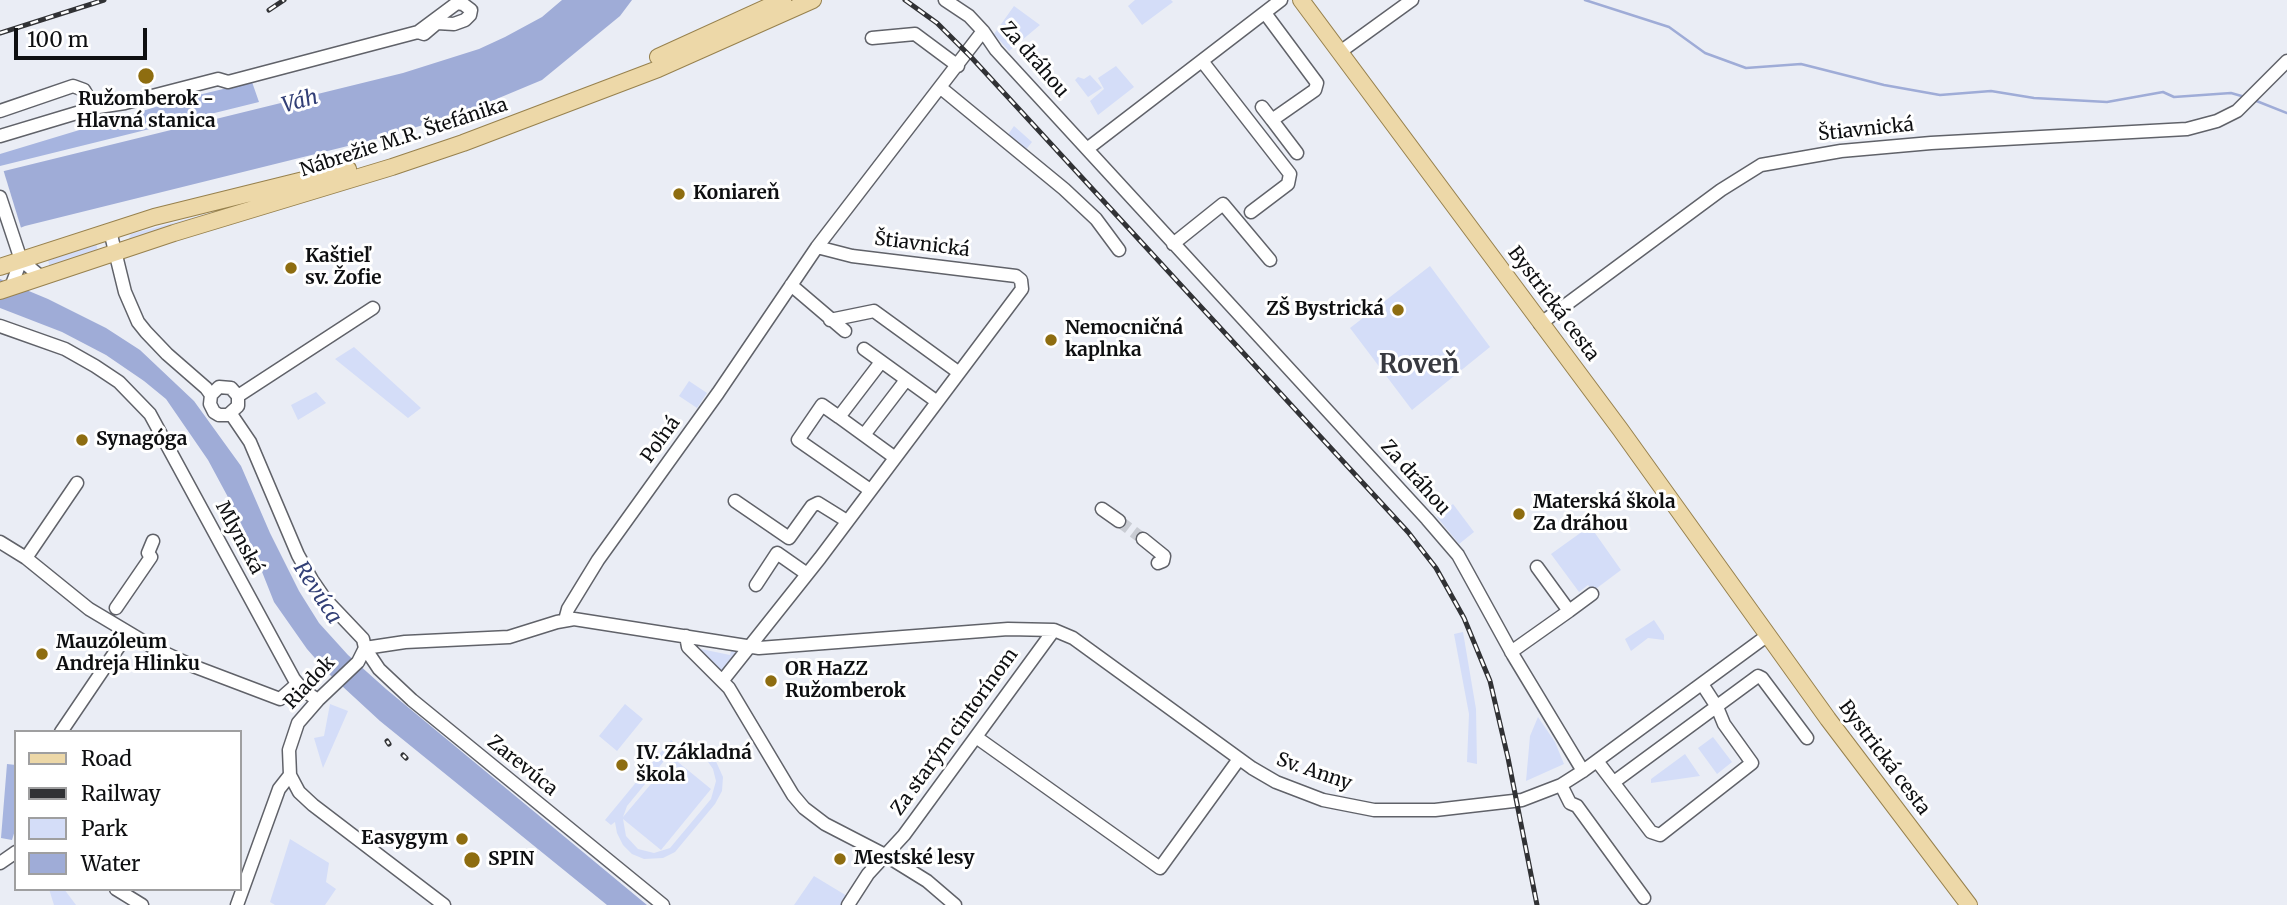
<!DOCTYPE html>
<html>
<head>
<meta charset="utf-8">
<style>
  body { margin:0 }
  #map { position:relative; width:2287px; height:905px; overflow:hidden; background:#eaedf5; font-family:Merriweather,serif }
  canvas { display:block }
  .legend { position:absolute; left:14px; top:730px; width:228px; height:161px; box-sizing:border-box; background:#fff; border:2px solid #9f9fa0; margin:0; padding:9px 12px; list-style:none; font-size:21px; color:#0e0f11 }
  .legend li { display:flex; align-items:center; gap:14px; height:35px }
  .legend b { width:35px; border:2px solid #9f9fa0 }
  .scale { position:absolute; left:14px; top:28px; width:133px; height:32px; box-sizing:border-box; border:4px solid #0e0f11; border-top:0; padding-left:9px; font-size:21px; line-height:24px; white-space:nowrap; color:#0e0f11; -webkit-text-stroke:5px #fff; paint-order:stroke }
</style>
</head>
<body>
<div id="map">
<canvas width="2287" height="905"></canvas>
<ul class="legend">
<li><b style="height:9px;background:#edd8a8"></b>Road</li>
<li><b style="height:9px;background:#313235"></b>Railway</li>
<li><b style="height:19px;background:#d4ddf8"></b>Park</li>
<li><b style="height:19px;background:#9facd7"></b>Water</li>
</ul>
<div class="scale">100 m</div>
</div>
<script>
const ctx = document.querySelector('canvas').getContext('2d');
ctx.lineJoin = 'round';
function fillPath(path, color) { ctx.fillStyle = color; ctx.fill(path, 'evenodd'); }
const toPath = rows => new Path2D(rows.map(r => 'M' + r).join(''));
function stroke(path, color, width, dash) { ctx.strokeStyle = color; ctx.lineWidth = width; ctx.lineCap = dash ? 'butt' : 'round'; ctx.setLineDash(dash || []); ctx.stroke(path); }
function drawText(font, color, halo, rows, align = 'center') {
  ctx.font = font + ' Merriweather,serif'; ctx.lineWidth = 6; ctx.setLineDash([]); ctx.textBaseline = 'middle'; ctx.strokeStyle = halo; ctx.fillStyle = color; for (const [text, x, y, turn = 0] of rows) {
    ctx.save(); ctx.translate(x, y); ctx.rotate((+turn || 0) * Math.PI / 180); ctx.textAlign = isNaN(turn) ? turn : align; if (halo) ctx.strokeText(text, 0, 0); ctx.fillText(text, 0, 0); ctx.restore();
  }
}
fillPath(toPath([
  [1135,0,1171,0,1173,2,1142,25,1128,6],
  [1014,6,1040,25,1009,51,994,34],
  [1116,66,1134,87,1098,115,1090,101,1104,89,1098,78],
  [1090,75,1102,88,1088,97,1075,80,1078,77,1084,79],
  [1014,126,1032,142,1024,152,1007,136],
  [207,214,131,240,129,238,131,234],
  [96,243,98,251,50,268,47,256],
  [1430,266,1490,347,1412,410,1350,328],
  [354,347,421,408,408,418,335,359],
  [689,381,707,393,697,408,679,396],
  [316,392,326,403,298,420,291,405],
  [1453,504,1474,532,1459,544,1437,517],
  [1590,526,1621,570,1593,591,1588,585,1579,592,1551,554],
  [1654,620,1664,635,1664,640,1648,638,1631,651,1625,639],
  [1463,632,1476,709,1477,764,1467,762,1469,714,1454,634],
  [694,643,696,643,696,648,730,655,732,648,739,649,738,654,725,671,721,672,693,647],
  [330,704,348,711,323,768,314,738,324,736],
  [625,704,643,719,617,751,599,736],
  [1538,717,1555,742,1564,764,1526,781,1530,736],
  [1713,737,1732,762,1717,774,1698,748],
  [671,740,678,746,697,746,714,757,723,777,722,791,715,804,675,852,663,858,644,859,632,854,623,845,617,833,615,822,611,825,605,820],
  [690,752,706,759,713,769,716,781,711,799,670,848,654,853,638,849,626,836,623,819,661,850,711,789,673,758,623,817,627,806,664,761,679,753],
  [1685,754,1700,776,1651,783,1651,779],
  [290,839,329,863,326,882,336,889,325,905,275,905,270,902],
  [814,876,847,896,841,905,794,905],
  [49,889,64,889,76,905,54,905]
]), '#d4ddf8');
fillPath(toPath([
  [252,82,259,102,0,166,0,154,182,99],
  [7,764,16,765,16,827,12,840,1,838]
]), '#a6b4df');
fillPath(toPath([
  [562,0,632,0,620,16,542,80,463,113,380,138,25,226,0,236,0,172,403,73,479,49,505,37,542,17],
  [0,279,48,299,106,328,140,350,194,401,241,466,270,533,299,591,319,623,348,655,386,689,647,905,607,905,380,721,329,674,307,649,274,602,251,544,229,499,208,460,166,399,144,381,106,355,62,332,0,308]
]), '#9facd7');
fillPath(toPath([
  [3,169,22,231,0,240,0,170]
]), '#eaedf5');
stroke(toPath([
  [1585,0,1669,27,1705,53,1746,68,1801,64,1884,85,1940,95,1991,91,2034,98,2107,102,2163,92,2174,97,2231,93,2245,97],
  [2254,100,2287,113]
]), '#9facd7', 2.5);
stroke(toPath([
  [1119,521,1143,539]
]), '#c9ccd3', 12, [12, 6]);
const minor = toPath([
  [945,0,969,16,983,31,996,50,1427,519,1458,555,1513,655,1583,771],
  [872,38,915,34,958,66],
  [1340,52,1412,0],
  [1202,61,1290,174,1288,184,1251,212],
  [941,88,1064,189,1096,219,1119,250],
  [1262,107,1272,120,1315,90,1317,83,1265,13],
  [85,109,125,103,218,79,228,82,418,32,424,34,437,23,454,24,465,20,470,15,471,10,463,4,457,3,418,32],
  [0,111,73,86,84,90,88,97,87,106,80,112,0,136],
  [1272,120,1297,153],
  [1087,149,1281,0],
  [0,197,21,260,41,277],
  [110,231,125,292,138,322,146,332,167,354,206,388,211,395,210,404,214,412,219,415,228,415,238,406,238,396,231,388,219,387,211,395],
  [1173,244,1223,204,1270,260],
  [791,285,845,331],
  [11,287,21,260],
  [830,320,874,311,958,372],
  [1540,324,1721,190,1761,165,1841,151,1931,143,2187,129,2217,121,2237,111,2287,61],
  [0,326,65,349,95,366,119,382,150,414,294,679,304,691,318,700],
  [864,349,936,401],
  [881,362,839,417,894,457],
  [238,396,373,308],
  [231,414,250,442,298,555,312,580,325,599,363,639,365,648,379,669,412,700,663,905],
  [839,417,822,405,798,440,870,490],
  [864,435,906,380],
  [735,501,789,538,812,506,818,503,847,521],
  [1102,509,1119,521],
  [1143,539,1164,556,1163,561,1158,563],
  [0,542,26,558,89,609,156,649,193,666,280,699,297,684],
  [26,558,77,483],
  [756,585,777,553,807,574],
  [116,608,151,557,148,553,153,541],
  [1569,611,1592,594],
  [565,620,568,609,598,560,718,393,817,247,983,31],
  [686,636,688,647,729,688,793,795,804,808,825,824,885,855,927,881,955,905],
  [365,648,405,642,509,637,557,622,574,619,759,648,1008,629,1054,630,1073,638,1252,768,1276,782,1323,800,1374,810,1435,810,1522,800,1561,785,1583,771,1768,635],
  [365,648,358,662,318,700,298,723,289,750,290,775,299,792,313,805,444,905],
  [1511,652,1569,611,1537,567],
  [723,680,820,558,1022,289,1021,280,1016,276,852,256,817,247],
  [61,732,128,633],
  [976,737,1160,868,1239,759],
  [1597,761,1651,832,1660,835,1752,763,1724,724,1717,707,1702,684],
  [1614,782,1758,676,1762,678,1807,738],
  [1561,785,1570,803,1577,806,1644,898],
  [0,863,16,852],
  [116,889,142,905],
  [237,905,279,789,290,775],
  [848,905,868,874,904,835,1054,630]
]);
const major = toPath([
  [1301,0,1620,429,1828,719,1969,905],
  [658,57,783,0],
  [0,267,154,217,348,169],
  [0,291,174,233,392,167,463,143,658,69,813,0]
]);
stroke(minor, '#606269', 15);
stroke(major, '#97814d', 18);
stroke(minor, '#fff', 12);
stroke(major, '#edd8a8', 16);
const rail = toPath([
  [905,0,937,23,971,57,1408,532,1436,568,1464,618,1490,681,1508,758,1537,905],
  [269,10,284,0],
  [0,33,104,0],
  [387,741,389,744],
  [403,755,406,758]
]);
stroke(rail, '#313235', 5);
stroke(rail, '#fff', 2.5, [8]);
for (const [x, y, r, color] of [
  [146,76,9,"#8e6d10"],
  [679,194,7,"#8e6d10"],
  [291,268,7,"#8e6d10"],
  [1398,310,7,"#8e6d10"],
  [1051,340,7,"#8e6d10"],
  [82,440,7,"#8e6d10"],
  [1519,514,7,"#8e6d10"],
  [42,654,7,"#8e6d10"],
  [771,681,7,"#8e6d10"],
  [622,765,7,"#8e6d10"],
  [462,839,7,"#8e6d10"],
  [840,859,7,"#8e6d10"],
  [472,860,9,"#8e6d10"]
]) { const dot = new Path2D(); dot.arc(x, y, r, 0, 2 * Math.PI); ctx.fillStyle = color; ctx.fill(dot); stroke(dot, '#fff', 2.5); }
drawText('19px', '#0e0f11', '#fff', [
  ["Za dráhou",1034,60,49],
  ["Štiavnická",1866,130,-6],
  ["Nábrežie M.R. Štefánika",404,138,-18],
  ["Štiavnická",922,245,7],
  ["Bystrická cesta",1553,304,53],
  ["Poľná",661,440,-54],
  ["Za dráhou",1415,478,48],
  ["Mlynská",239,538,62],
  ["Riadok",310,683,-47],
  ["Za starým cintorínom",955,732,-54],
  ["Bystrická cesta",1884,758,53],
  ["Zarevúca",522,766,39],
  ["Sv. Anny",1314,772,19]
]);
drawText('bold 19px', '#0e0f11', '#fff', [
  ["Ružomberok -",146,100,"center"],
  ["Hlavná stanica",146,122,"center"],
  ["Koniareň",693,194],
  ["Kaštieľ",305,257],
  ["sv. Žofie",305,279],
  ["ZŠ Bystrická",1384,310,"right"],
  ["Nemocničná",1065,329],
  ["kaplnka",1065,351],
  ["Synagóga",96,440],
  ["Materská škola",1533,503],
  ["Za dráhou",1533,525],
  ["Mauzóleum",56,643],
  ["Andreja Hlinku",56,665],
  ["OR HaZZ",785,670],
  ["Ružomberok",785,692],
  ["IV. Základná",636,754],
  ["škola",636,776],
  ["Easygym",448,839,"right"],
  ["Mestské lesy",854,859],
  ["SPIN",488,860]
], 'left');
drawText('italic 21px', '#323f76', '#fff', [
  ["Váh",300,102,-15],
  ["Revúca",317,593,57]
]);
drawText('bold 26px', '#383a40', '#fff', [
  ["Roveň",1419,366]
]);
</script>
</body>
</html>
